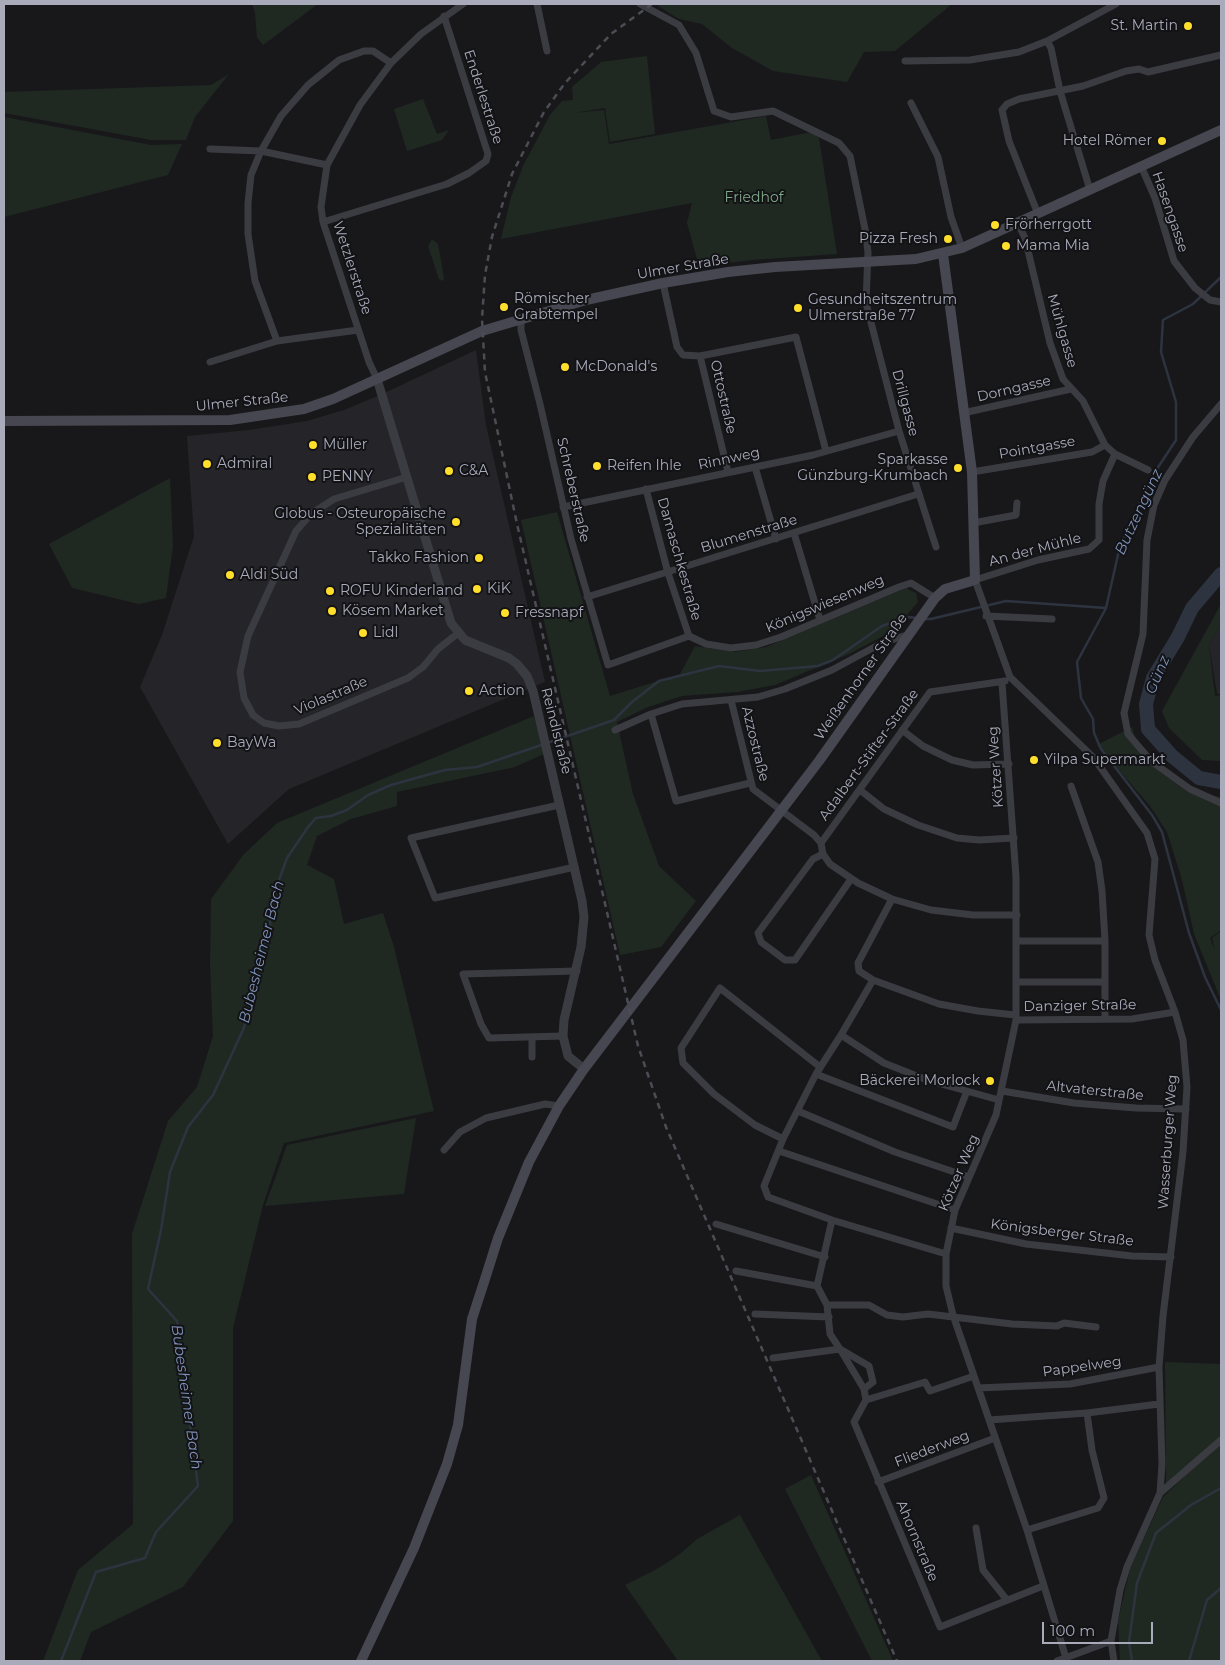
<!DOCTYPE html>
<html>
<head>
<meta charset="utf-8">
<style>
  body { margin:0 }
  #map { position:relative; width:1225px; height:1665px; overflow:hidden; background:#18181b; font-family:Montserrat,sans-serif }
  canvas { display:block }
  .frame { position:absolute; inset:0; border:5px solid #a9abbb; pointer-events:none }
  .scale { position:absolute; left:1042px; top:1622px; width:111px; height:22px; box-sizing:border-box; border:2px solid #a9abbb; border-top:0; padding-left:6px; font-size:15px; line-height:18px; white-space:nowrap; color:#a9abbb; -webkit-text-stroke:4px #131316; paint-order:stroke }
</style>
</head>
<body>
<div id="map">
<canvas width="1225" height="1665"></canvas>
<div class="frame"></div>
<div class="scale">100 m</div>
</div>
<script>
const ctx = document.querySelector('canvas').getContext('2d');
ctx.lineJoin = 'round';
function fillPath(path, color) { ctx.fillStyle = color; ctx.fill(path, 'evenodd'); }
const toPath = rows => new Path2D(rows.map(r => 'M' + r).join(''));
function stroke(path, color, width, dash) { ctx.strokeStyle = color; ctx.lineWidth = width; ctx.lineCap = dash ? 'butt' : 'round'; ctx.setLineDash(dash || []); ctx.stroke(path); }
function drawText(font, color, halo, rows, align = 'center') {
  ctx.font = font + ' Montserrat,sans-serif'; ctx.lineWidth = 4; ctx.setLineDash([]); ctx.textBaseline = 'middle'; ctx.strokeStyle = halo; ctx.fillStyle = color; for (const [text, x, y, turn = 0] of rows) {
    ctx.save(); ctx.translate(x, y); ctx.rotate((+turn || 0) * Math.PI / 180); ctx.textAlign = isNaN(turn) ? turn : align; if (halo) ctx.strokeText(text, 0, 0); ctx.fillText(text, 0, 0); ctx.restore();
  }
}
fillPath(toPath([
  [476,350,486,425,545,682,289,789,228,844,140,687,162,635,194,536,187,436,249,430,307,421,344,410,380,395],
  [1221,624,1221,694,1217,694,1209,644]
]), '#252428');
fillPath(toPath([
  [252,4,318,4,263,45,257,37,255,13],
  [662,4,952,4,895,51,864,52,847,82,773,71,732,48,702,24,679,19,658,6],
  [647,56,655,134,610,142,605,108,573,113,604,110,609,144,766,116,771,140,812,132,819,138,837,254,753,260,699,266,687,223,692,203,501,239,511,197,523,166,550,115,562,101,573,100,572,87,601,62],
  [229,74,195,117,186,140,151,140,4,113,4,92,211,85],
  [423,99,437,134,449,130,442,140,407,151,394,109],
  [4,117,151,145,182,144,168,175,4,217],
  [432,239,438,244,444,278,443,281,439,279,428,246],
  [170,478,173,546,166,598,139,604,72,588,49,544],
  [557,512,610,696,680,674,695,646,734,652,766,647,906,588,916,593,918,602,893,631,849,654,775,685,737,692,682,696,648,707,617,722,633,794,659,866,696,901,661,947,620,955,521,520],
  [1221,604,1221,624,1209,644,1215,696,1221,695,1221,761,1202,760,1169,728,1162,711],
  [534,716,544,754,515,767,397,792,397,806,351,819,317,836,307,865,334,879,344,924,383,913,394,947,434,1111,284,1143,263,1205,233,1328,233,1521,183,1587,91,1632,80,1661,43,1661,78,1570,133,1524,132,1234,168,1121,197,1087,213,1036,210,964,211,899,244,854,277,823],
  [1132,727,1137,743,1156,761,1190,786,1205,794,1221,797,1221,930,1210,938,1215,951,1212,938,1221,931,1221,1000,1194,934,1182,880,1167,832,1150,806,1097,745],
  [416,1118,404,1194,265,1206,287,1145],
  [1165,1362,1221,1364,1221,1436,1166,1486],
  [1221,1442,1221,1661,1120,1661,1118,1621,1130,1569,1163,1497],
  [811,1475,893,1661,872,1661,785,1489],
  [740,1515,822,1661,678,1661,625,1585,657,1569,680,1554,697,1539]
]), '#1f2922');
stroke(toPath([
  [1221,277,1193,304,1163,320,1161,352,1176,402,1176,440,1151,478,1120,546,1106,608,1077,662,1081,698,1093,719,1094,733,1101,749,1152,815,1162,832,1189,933,1205,977,1221,1010],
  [925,619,931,619,1006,601,1106,608],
  [61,1661,96,1572,145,1558,156,1532,198,1486,177,1321,148,1289,161,1230,170,1172,188,1127,213,1095,243,1030,252,1002,255,968,270,930,270,905,287,858,308,827,316,818,331,816,347,810,368,795,391,785,445,770,477,767,614,720,632,702,659,681,719,666,760,671,818,666,833,660,882,626,908,617,917,618],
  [1132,1661,1129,1642,1137,1583,1156,1533,1191,1505,1221,1488],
  [1189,1661,1207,1600,1221,1588]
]), '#2d3440', 2.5);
stroke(toPath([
  [1221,574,1192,608,1178,637,1153,678,1146,704,1148,729,1172,756,1199,778,1221,782]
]), '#2d3440', 14);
stroke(toPath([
  [537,4,547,51],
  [640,4,679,25,696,53,714,111,731,117,773,111,839,143,850,156,865,229,868,252,866,303,899,431,936,547],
  [1047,41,1051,48,1060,91,1090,190],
  [905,61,970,60,1019,52,1047,41,1116,4],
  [911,103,938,157,951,217,962,248],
  [210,149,261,151,327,165],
  [1141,166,1155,198,1174,261,1195,288,1210,300,1221,302],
  [1038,214,1009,141,1002,110,1007,104,1019,99,1083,86,1126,71,1139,69,1148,72,1221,55],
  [323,222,447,184,469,173,486,161,488,154,444,16],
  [1018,224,1025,238,1050,343,1063,379,1083,401,1105,445,1115,454,1148,470],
  [663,283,677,347,683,355,700,356,796,337,826,451],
  [521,319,521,330,540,404,571,539,608,665,689,636,706,644,731,648,756,645,781,637,899,587,911,583,935,598],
  [277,341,255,281,248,234,248,203,251,175,261,151,281,116,308,85,339,60,364,51,373,51,391,63],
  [700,356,728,472],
  [210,362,277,341,358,330],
  [377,379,369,362,323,222,321,207,327,165,360,105,391,63,421,34,463,4],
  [1221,404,1193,437,1165,480,1154,505,1147,540,1143,634,1124,713,1128,734,1151,761,1190,789,1221,803],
  [963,413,1071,389],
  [755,467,776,539],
  [972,472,1092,452,1105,445],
  [407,477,334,499,311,514,296,531,248,636,240,672,244,698,253,715,264,723,279,726,299,724,408,678,423,667,438,649,457,634],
  [646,489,668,573,689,636],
  [563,507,813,455,899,431],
  [973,523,1016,515,1017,503],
  [794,533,820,620],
  [587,597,918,494],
  [986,616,1052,619],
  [1002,683,1016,877,1016,1020,996,1115,955,1210,946,1254,946,1286,953,1315,1027,1530,1066,1658],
  [731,700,753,789,814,835,821,843,823,854,830,864,858,883,892,899,931,910,973,915,1017,915],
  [651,714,676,801,750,783],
  [615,730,651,714,682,704,758,697,785,689,832,670,882,643,907,635],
  [902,730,923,746,952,760,973,765,1009,764],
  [1071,786,1098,862,1102,891,1105,941,1105,1019],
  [860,790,884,809,918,825,957,838,979,840,1014,838],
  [559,805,411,838,435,898,575,867],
  [821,843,930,692,1005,681],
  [823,854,813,859,758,933,761,942,785,960,795,960,851,879],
  [892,899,858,963,859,971,873,980,939,1004,978,1011,1015,1015],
  [1017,941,1105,941],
  [873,980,841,1035,884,1063,927,1080,999,1100],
  [1016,982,1104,982],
  [1016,1020,1132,1019,1175,1012],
  [841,1035,816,1074,783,1139,764,1186,768,1197,832,1220,946,1254],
  [563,1036,489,1038,481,1024,463,974,577,971],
  [532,1037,532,1057],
  [816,1074,953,1127,967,1091],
  [1002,1091,1074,1103,1136,1108,1186,1109],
  [798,1111,895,1152,969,1177],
  [783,1139,755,1125,714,1094,683,1063,681,1048,720,988,820,1067],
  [444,1150,460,1132,486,1118,545,1104,559,1106],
  [779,1151,955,1210],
  [832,1220,817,1286,827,1305,830,1334,840,1349,869,1366,873,1382,864,1389],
  [716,1224,825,1257],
  [951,1228,1026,1244,1132,1256,1171,1257],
  [736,1271,817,1286],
  [827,1305,869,1305,887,1315,903,1317,928,1314,1012,1324,1057,1326,1064,1323,1096,1327],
  [755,1314,829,1317],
  [773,1358,840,1349,864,1389,866,1400],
  [978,1388,1070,1384,1159,1367],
  [866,1400,854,1422,940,1627,1043,1586],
  [866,1400,925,1382,930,1391,974,1376],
  [989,1420,1087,1413,1159,1404],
  [878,1482,995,1438],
  [1160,1493,1221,1440],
  [976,1528,983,1570,1007,1600],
  [1027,1530,1098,1508,1104,1498,1092,1450,1087,1413],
  [1057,1661,1111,1641],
  [1114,1661,1111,1641,1120,1590,1127,1567,1160,1493,1162,1464,1159,1367,1163,1316,1183,1152,1187,1087,1183,1040,1175,1012,1155,960,1149,935,1155,859,1147,833,1093,757,1010,677,975,580,1038,560,1089,549,1099,540,1099,504,1103,481,1115,454]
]), '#3b3b42', 7);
stroke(toPath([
  [377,379,451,623,465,640,509,658,517,664,527,676,533,691,582,901,584,917,581,947,564,1020,563,1036,568,1056,584,1069]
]), '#3b3b42', 9);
stroke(toPath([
  [4,421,230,420,304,409,333,399,482,331,586,300,663,283,728,272,775,267,916,259,962,248,1221,130],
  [361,1661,414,1548,447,1464,458,1425,472,1319,485,1279,498,1238,529,1162,559,1106,584,1069,819,761,935,598,945,589,975,580,972,472,943,254]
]), '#464750', 10);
stroke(toPath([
  [652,4,611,34,565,83,544,112,512,174,492,237,485,275,482,319,485,372,517,524,638,1046,666,1127,897,1661]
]), '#4c4c55', 2.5, [6, 5]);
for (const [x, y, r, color] of [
  [1188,26,5,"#ffdf2b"],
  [1162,141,5,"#ffdf2b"],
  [995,225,5,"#ffdf2b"],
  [948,239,5,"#ffdf2b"],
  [1006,246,5,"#ffdf2b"],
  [504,307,5,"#ffdf2b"],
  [798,308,5,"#ffdf2b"],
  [565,367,5,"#ffdf2b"],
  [313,445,5,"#ffdf2b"],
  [207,464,5,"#ffdf2b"],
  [597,466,5,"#ffdf2b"],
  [958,468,5,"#ffdf2b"],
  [449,471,5,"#ffdf2b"],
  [312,477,5,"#ffdf2b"],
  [456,522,5,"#ffdf2b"],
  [479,558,5,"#ffdf2b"],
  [230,575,5,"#ffdf2b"],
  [477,589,5,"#ffdf2b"],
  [330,591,5,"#ffdf2b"],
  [332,611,5,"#ffdf2b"],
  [505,613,5,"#ffdf2b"],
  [363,633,5,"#ffdf2b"],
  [469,691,5,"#ffdf2b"],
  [217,743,5,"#ffdf2b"],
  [1034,760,5,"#ffdf2b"],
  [990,1081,5,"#ffdf2b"]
]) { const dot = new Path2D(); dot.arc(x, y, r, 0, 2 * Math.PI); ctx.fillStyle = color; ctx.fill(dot); stroke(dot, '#131316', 2); }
drawText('14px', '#a9abbb', '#131316', [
  ["St. Martin",1178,26,"right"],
  ["Hotel Römer",1152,141,"right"],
  ["Frörherrgott",1005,225],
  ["Pizza Fresh",938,239,"right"],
  ["Mama Mia",1016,246],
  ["Römischer",514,299],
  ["Grabtempel",514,315],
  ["Gesundheitszentrum",808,300],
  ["Ulmerstraße 77",808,316],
  ["McDonald's",575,367],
  ["Müller",323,445],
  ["Sparkasse",948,460,"right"],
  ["Günzburg-Krumbach",948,476,"right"],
  ["Admiral",217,464],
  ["Reifen Ihle",607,466],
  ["C&A",459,471],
  ["PENNY",322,477],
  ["Globus - Osteuropäische",446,514,"right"],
  ["Spezialitäten",446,530,"right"],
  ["Takko Fashion",469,558,"right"],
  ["Aldi Süd",240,575],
  ["KiK",487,589],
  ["ROFU Kinderland",340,591],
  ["Kösem Market",342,611],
  ["Fressnapf",515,613],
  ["Lidl",373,633],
  ["Action",479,691],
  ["BayWa",227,743],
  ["Yilpa Supermarkt",1044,760],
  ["Bäckerei Morlock",980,1081,"right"]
], 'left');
drawText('14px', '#a9abbb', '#131316', [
  ["Enderlestraße",483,97,72],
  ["Hasengasse",1170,212,71],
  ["Ulmer Straße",683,267,-10],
  ["Wetzlerstraße",352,268,72],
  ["Mühlgasse",1062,331,74],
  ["Dorngasse",1014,389,-13],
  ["Ottostraße",723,397,77],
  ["Ulmer Straße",242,402,-6],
  ["Drillgasse",905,403,75],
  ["Pointgasse",1037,448,-10],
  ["Rinnweg",729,459,-12],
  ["Schreberstraße",573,490,77],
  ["Blumenstraße",749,534,-17],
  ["An der Mühle",1035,550,-15],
  ["Damaschkestraße",679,559,74],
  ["Königswiesenweg",825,604,-23],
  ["Weißenhorner Straße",861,677,-55],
  ["Violastraße",331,696,-23],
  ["Reindlstraße",556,731,76],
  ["Azzostraße",755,744,76],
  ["Adalbert-Stifter-Straße",869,755,-54],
  ["Kötzer Weg",996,767,-94],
  ["Danziger Straße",1080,1006,-1],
  ["Altvaterstraße",1095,1091,6],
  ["Wasserburger Weg",1168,1142,-86],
  ["Kötzer Weg",959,1173,-67],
  ["Königsberger Straße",1062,1233,7],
  ["Pappelweg",1082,1367,-8],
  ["Fliederweg",932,1449,-21],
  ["Ahornstraße",917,1541,67]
]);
drawText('14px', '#7fa889', '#131316', [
  ["Friedhof",754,198]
]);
drawText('italic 15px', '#7e92b9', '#131316', [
  ["Butzengünz",1139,512,-65],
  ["Günz",1158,675,-67],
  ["Bubesheimer Bach",262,952,-76],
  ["Bubesheimer Bach",186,1397,82]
]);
</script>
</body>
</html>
